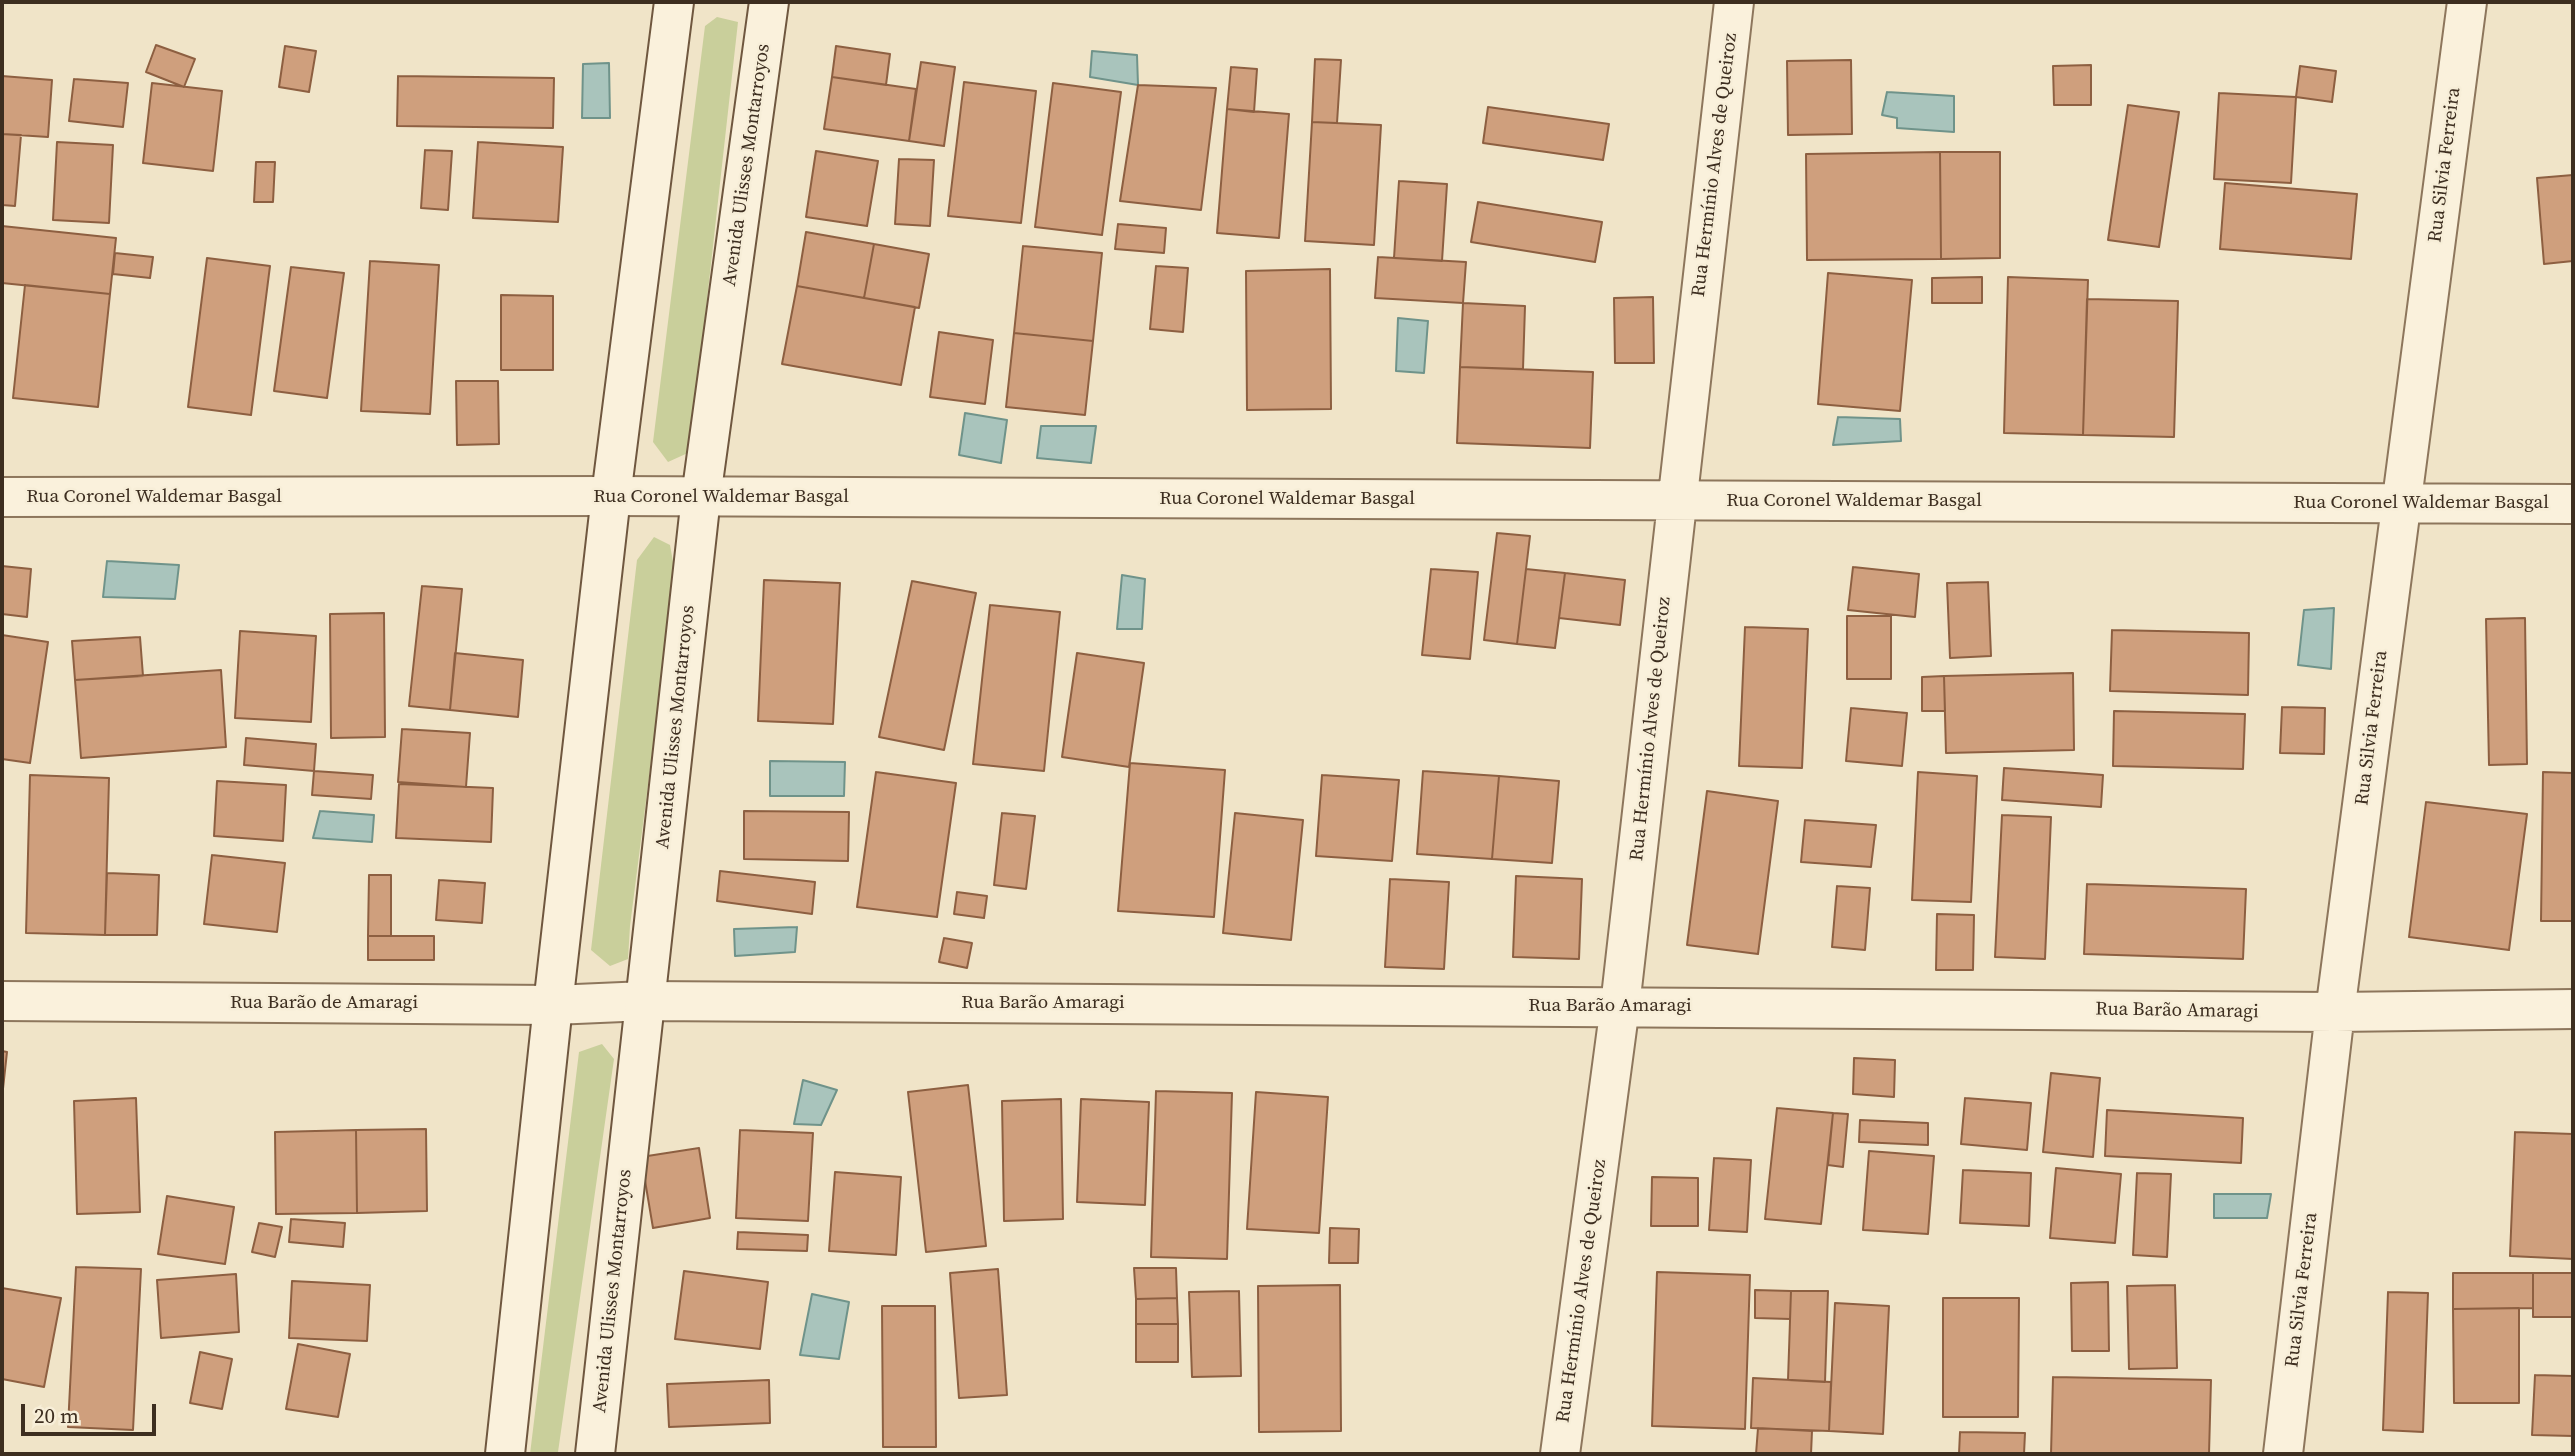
<!DOCTYPE html>
<html>
<head>
<meta charset="utf-8">
<style>
  body { margin:0 }
  #map { position:relative; width:2575px; height:1456px; overflow:hidden; background:#f0e4c8; font-family:"Source Serif 4",serif }
  canvas { display:block }
  .frame { position:absolute; inset:0; border:4px solid #3d2e20; pointer-events:none }
  .scale { position:absolute; left:21px; top:1404px; width:135px; height:32px; box-sizing:border-box; border:4px solid #3d2e20; border-top:0; padding-left:9px; font-size:21px; line-height:24px; white-space:nowrap; color:#3d2e20; -webkit-text-stroke:5px #f7eed8; paint-order:stroke }
</style>
</head>
<body>
<div id="map">
<canvas width="2575" height="1456"></canvas>
<div class="frame"></div>
<div class="scale">20 m</div>
</div>
<script>
const ctx = document.querySelector('canvas').getContext('2d');
ctx.lineJoin = 'round';
function fillPath(path, color) { ctx.fillStyle = color; ctx.fill(path, 'evenodd'); }
const toPath = rows => new Path2D(rows.map(r => 'M' + r).join(''));
function stroke(path, color, width, dash) { ctx.strokeStyle = color; ctx.lineWidth = width; ctx.lineCap = dash ? 'butt' : 'round'; ctx.setLineDash(dash || []); ctx.stroke(path); }
function drawText(font, color, halo, rows, align = 'center') {
  ctx.font = font + ' "Source Serif 4",serif'; ctx.lineWidth = 5; ctx.setLineDash([]); ctx.textBaseline = 'middle'; ctx.strokeStyle = halo; ctx.fillStyle = color; for (const [text, x, y, turn = 0] of rows) {
    ctx.save(); ctx.translate(x, y); ctx.rotate((+turn || 0) * Math.PI / 180); ctx.textAlign = isNaN(turn) ? turn : align; if (halo) ctx.strokeText(text, 0, 0); ctx.fillText(text, 0, 0); ctx.restore();
  }
}
fillPath(toPath([
  [717,17,738,22,690,452,668,462,653,442,705,26],
  [654,537,670,545,675,573,630,926,628,959,610,966,591,950,637,560],
  [602,1044,614,1059,558,1452,557,1454,530,1454,579,1052]
]), '#c9cf9b');
const water = toPath([
  [1092,51,1137,55,1138,85,1090,77,1092,51],
  [609,63,610,118,582,118,583,64,609,63],
  [1887,92,1954,96,1954,132,1897,128,1897,118,1882,115,1887,92],
  [1398,318,1428,321,1424,373,1396,371,1398,318],
  [965,413,1007,420,1001,463,959,455,965,413],
  [1838,417,1900,419,1901,441,1833,445,1838,417],
  [1041,426,1096,426,1091,463,1037,458,1041,426],
  [107,561,179,565,175,599,103,597,107,561],
  [1122,575,1145,579,1142,629,1117,629,1122,575],
  [2334,608,2331,669,2298,665,2304,610,2334,608],
  [770,761,845,762,844,796,770,796,770,761],
  [320,811,374,815,372,842,313,838,320,811],
  [797,927,795,952,735,956,734,929,797,927],
  [803,1080,837,1090,821,1125,794,1124,803,1080],
  [2214,1194,2271,1194,2267,1218,2214,1218,2214,1194],
  [812,1294,849,1302,839,1359,800,1355,812,1294]
]);
fillPath(water, '#a9c4bc');
stroke(water, '#6f938a', 2);
const building = toPath([
  [156,45,195,59,184,87,146,72,156,45],
  [285,46,316,51,309,92,279,87,285,46],
  [836,46,890,54,886,85,832,77,836,46],
  [1315,59,1341,60,1337,123,1312,122,1315,59],
  [1851,60,1852,134,1788,135,1787,61,1851,60],
  [921,62,955,67,944,146,909,141,921,62],
  [2091,65,2091,105,2054,105,2053,66,2091,65],
  [2300,66,2336,71,2332,102,2296,97,2300,66],
  [1231,67,1257,69,1254,112,1227,109,1231,67],
  [2,76,52,80,48,137,2,134,2,76],
  [398,76,554,78,553,128,397,126,398,76],
  [832,77,916,89,909,141,824,129,832,77],
  [74,79,128,83,123,127,69,121,74,79],
  [964,82,1036,91,1021,223,948,216,964,82],
  [152,83,222,91,213,171,143,163,152,83],
  [1053,83,1121,92,1102,235,1035,227,1053,83],
  [1138,85,1216,88,1201,210,1120,201,1138,85],
  [2219,93,2296,97,2291,183,2214,179,2219,93],
  [2128,105,2179,112,2159,247,2108,240,2128,105],
  [1488,107,1609,124,1603,160,1483,143,1488,107],
  [1227,109,1289,114,1279,238,1217,233,1227,109],
  [1312,122,1381,125,1374,245,1305,241,1312,122],
  [2,134,21,135,15,206,2,205,2,134],
  [57,142,113,145,109,223,53,220,57,142],
  [478,142,563,147,558,222,473,218,478,142],
  [425,150,452,151,448,210,421,208,425,150],
  [816,151,878,161,867,226,806,217,816,151],
  [1940,152,2000,152,2000,258,1941,259,1940,152],
  [1940,152,1941,259,1807,260,1806,154,1940,152],
  [899,159,934,160,930,226,895,224,899,159],
  [256,162,275,162,273,202,254,202,256,162],
  [2573,175,2573,261,2544,264,2537,178,2573,175],
  [1399,181,1447,184,1442,261,1394,258,1399,181],
  [2225,183,2357,194,2351,259,2220,249,2225,183],
  [1478,202,1602,222,1595,262,1471,242,1478,202],
  [1118,224,1166,228,1164,253,1115,249,1118,224],
  [2,226,116,238,110,294,2,283,2,226],
  [806,232,874,244,864,298,797,286,806,232],
  [874,244,929,254,919,308,864,298,874,244],
  [1023,246,1102,253,1093,341,1014,333,1023,246],
  [115,253,153,257,150,278,113,274,115,253],
  [1378,257,1466,262,1463,303,1375,298,1378,257],
  [207,258,270,266,251,415,188,407,207,258],
  [370,261,439,265,430,414,361,411,370,261],
  [1156,266,1188,268,1183,332,1150,329,1156,266],
  [291,267,344,273,327,398,274,391,291,267],
  [1330,269,1331,409,1247,410,1246,271,1330,269],
  [1828,273,1912,280,1900,411,1818,404,1828,273],
  [1982,277,1982,303,1932,303,1932,278,1982,277],
  [2008,277,2088,280,2083,435,2004,433,2008,277],
  [25,285,110,294,98,407,13,398,25,285],
  [797,286,915,307,901,385,782,364,797,286],
  [501,295,553,296,553,370,501,370,501,295],
  [1653,297,1654,363,1615,363,1614,298,1653,297],
  [2087,299,2178,301,2174,437,2083,435,2087,299],
  [1463,303,1525,306,1523,369,1460,367,1463,303],
  [939,332,993,340,985,404,930,397,939,332],
  [1014,333,1093,341,1085,415,1006,407,1014,333],
  [1460,367,1593,372,1590,448,1457,443,1460,367],
  [456,381,498,381,499,444,457,445,456,381],
  [1497,533,1530,536,1517,644,1484,640,1497,533],
  [2,566,31,569,27,617,2,614,2,566],
  [1853,567,1919,574,1915,617,1848,610,1853,567],
  [1431,569,1478,572,1470,659,1422,655,1431,569],
  [1526,569,1565,573,1555,648,1517,644,1526,569],
  [1565,573,1625,580,1620,625,1559,618,1565,573],
  [764,580,840,583,833,724,758,721,764,580],
  [912,581,976,593,944,750,879,737,912,581],
  [1988,582,1991,656,1950,658,1947,583,1988,582],
  [422,586,462,589,450,710,409,706,422,586],
  [990,605,1060,612,1044,771,973,764,990,605],
  [384,613,385,737,331,738,330,614,384,613],
  [1847,616,1891,616,1891,679,1847,679,1847,616],
  [2525,618,2527,764,2489,765,2486,619,2525,618],
  [1745,627,1808,629,1802,768,1739,766,1745,627],
  [2112,630,2249,633,2248,695,2110,691,2112,630],
  [240,631,316,636,311,722,235,718,240,631],
  [2,635,48,642,30,763,2,759,2,635],
  [140,637,143,676,75,680,72,641,140,637],
  [455,653,523,660,518,717,450,710,455,653],
  [1077,653,1144,663,1129,767,1062,757,1077,653],
  [221,670,226,747,81,758,75,680,221,670],
  [2073,673,2074,750,1946,753,1944,676,2073,673],
  [1944,676,1945,711,1922,711,1922,677,1944,676],
  [2282,707,2325,708,2324,754,2280,753,2282,707],
  [1851,708,1907,713,1902,766,1846,761,1851,708],
  [2114,711,2245,714,2243,769,2113,766,2114,711],
  [402,729,470,733,466,787,398,782,402,729],
  [246,738,316,744,314,771,244,765,246,738],
  [1130,763,1225,770,1214,917,1118,911,1130,763],
  [2004,768,2103,775,2101,807,2002,800,2004,768],
  [314,771,373,775,371,799,312,795,314,771],
  [1423,771,1499,776,1492,859,1417,854,1423,771],
  [876,772,956,783,937,917,857,907,876,772],
  [1918,772,1977,776,1971,902,1912,900,1918,772],
  [2543,772,2573,773,2573,921,2541,921,2543,772],
  [30,775,109,778,105,935,26,933,30,775],
  [1322,775,1399,780,1392,861,1316,856,1322,775],
  [1499,776,1559,781,1552,863,1492,859,1499,776],
  [217,781,286,785,283,841,214,836,217,781],
  [399,784,493,788,491,842,396,838,399,784],
  [1707,791,1778,801,1758,954,1687,945,1707,791],
  [2426,802,2527,814,2509,950,2409,937,2426,802],
  [744,811,849,812,848,861,744,859,744,811],
  [1002,813,1035,816,1026,889,994,885,1002,813],
  [1235,813,1303,820,1291,940,1223,933,1235,813],
  [2002,815,2051,817,2045,959,1995,957,2002,815],
  [1805,820,1876,825,1871,867,1801,862,1805,820],
  [212,855,285,863,277,932,204,924,212,855],
  [720,871,815,882,812,914,717,901,720,871],
  [107,873,159,875,157,935,105,935,107,873],
  [369,875,391,875,391,936,368,936,369,875],
  [1516,876,1582,879,1579,959,1513,957,1516,876],
  [1390,879,1449,882,1444,969,1385,967,1390,879],
  [439,880,485,883,482,923,436,920,439,880],
  [2087,884,2246,889,2243,959,2084,954,2087,884],
  [1837,886,1870,888,1865,950,1832,947,1837,886],
  [957,892,987,896,984,918,954,914,957,892],
  [1937,914,1974,915,1973,970,1936,970,1937,914],
  [368,936,434,936,434,960,368,960,368,936],
  [944,938,972,943,967,968,939,962,944,938],
  [2,1051,7,1052,2,1098,2,1051],
  [1854,1058,1895,1060,1894,1097,1853,1094,1854,1058],
  [2051,1073,2100,1078,2093,1157,2043,1152,2051,1073],
  [968,1085,986,1246,926,1252,908,1092,968,1085],
  [1156,1091,1232,1093,1227,1259,1151,1257,1156,1091],
  [1256,1092,1328,1097,1319,1233,1247,1229,1256,1092],
  [136,1098,140,1212,77,1214,74,1101,136,1098],
  [1965,1098,2031,1103,2027,1150,1961,1144,1965,1098],
  [1061,1099,1063,1219,1004,1221,1002,1101,1061,1099],
  [1081,1099,1149,1102,1145,1205,1077,1202,1081,1099],
  [1777,1108,1833,1113,1821,1224,1765,1219,1777,1108],
  [2107,1110,2243,1118,2241,1163,2105,1156,2107,1110],
  [1833,1113,1848,1114,1843,1167,1828,1165,1833,1113],
  [1860,1120,1928,1123,1928,1145,1859,1142,1860,1120],
  [426,1129,427,1211,357,1213,356,1130,426,1129],
  [356,1130,357,1213,276,1214,275,1132,356,1130],
  [740,1130,813,1133,808,1221,736,1218,740,1130],
  [2515,1132,2573,1134,2573,1259,2510,1256,2515,1132],
  [699,1148,710,1218,653,1228,641,1157,699,1148],
  [1869,1151,1934,1156,1928,1234,1863,1230,1869,1151],
  [1714,1158,1751,1160,1747,1232,1709,1230,1714,1158],
  [2056,1168,2121,1174,2115,1243,2050,1238,2056,1168],
  [1963,1170,2031,1173,2029,1226,1960,1223,1963,1170],
  [835,1172,901,1177,896,1255,829,1251,835,1172],
  [2137,1173,2171,1174,2167,1257,2133,1255,2137,1173],
  [1652,1177,1698,1178,1698,1226,1651,1226,1652,1177],
  [167,1196,234,1207,225,1264,158,1254,167,1196],
  [291,1219,345,1223,343,1247,289,1242,291,1219],
  [259,1223,282,1227,275,1257,252,1252,259,1223],
  [1330,1228,1359,1229,1358,1263,1329,1263,1330,1228],
  [738,1232,808,1235,807,1251,737,1249,738,1232],
  [76,1267,141,1269,133,1430,68,1427,76,1267],
  [1134,1268,1176,1268,1177,1298,1136,1299,1134,1268],
  [998,1269,1007,1395,959,1398,950,1273,998,1269],
  [684,1271,768,1282,760,1349,675,1339,684,1271],
  [1657,1272,1750,1275,1745,1429,1652,1426,1657,1272],
  [2453,1273,2533,1273,2533,1308,2453,1309,2453,1273],
  [2533,1273,2573,1273,2573,1317,2533,1317,2533,1273],
  [236,1274,239,1332,161,1338,157,1280,236,1274],
  [292,1281,370,1285,367,1341,289,1338,292,1281],
  [2108,1282,2109,1351,2072,1351,2071,1283,2108,1282],
  [1340,1285,1341,1431,1259,1432,1258,1286,1340,1285],
  [2175,1285,2177,1368,2129,1369,2127,1286,2175,1285],
  [2,1288,61,1298,44,1387,2,1379,2,1288],
  [1755,1290,1791,1291,1790,1319,1755,1318,1755,1290],
  [1239,1291,1241,1376,1192,1377,1189,1292,1239,1291],
  [1791,1291,1828,1291,1825,1382,1788,1380,1791,1291],
  [2388,1292,2428,1293,2423,1432,2383,1430,2388,1292],
  [1177,1298,1178,1324,1136,1324,1136,1299,1177,1298],
  [1943,1298,2019,1298,2018,1417,1943,1417,1943,1298],
  [1835,1303,1889,1306,1883,1434,1829,1431,1835,1303],
  [882,1306,935,1306,936,1447,883,1447,882,1306],
  [2519,1308,2519,1403,2454,1403,2453,1309,2519,1308],
  [1136,1324,1178,1324,1178,1362,1136,1362,1136,1324],
  [298,1344,350,1354,338,1417,286,1409,298,1344],
  [200,1352,232,1359,222,1409,190,1403,200,1352],
  [2535,1375,2573,1376,2573,1436,2532,1435,2535,1375],
  [2053,1377,2211,1380,2209,1454,2051,1454,2053,1377],
  [1753,1378,1831,1382,1829,1431,1751,1428,1753,1378],
  [769,1380,770,1423,669,1427,667,1384,769,1380],
  [1758,1428,1812,1431,1811,1454,1756,1454,1758,1428],
  [1960,1432,2025,1433,2024,1454,1959,1454,1960,1432]
]);
fillPath(building, '#cf9f7d');
stroke(building, '#8d5f41', 2);
const minor = toPath([
  [2,497,611,496,2573,504],
  [2,1001,553,1005,646,1001,2335,1012,2573,1009],
  [1560,1454,1620,1006,1734,2],
  [2283,1454,2335,1012,2467,2]
]);
const secondary = toPath([
  [505,1454,553,1005,611,496,674,2],
  [595,1454,701,497,769,2]
]);
stroke(minor, '#8d765c', 42);
stroke(secondary, '#6f573f', 42);
stroke(minor, '#faf1dc', 38);
stroke(secondary, '#faf1dc', 38);
drawText('19px', '#3d2e20', '#f7eed8', [
  ["Avenida Ulisses Montarroyos",747,165,-82],
  ["Rua Hermínio Alves de Queiroz",1715,165,-83],
  ["Rua Silvia Ferreira",2445,165,-83],
  ["Rua Coronel Waldemar Basgal",154,497],
  ["Rua Coronel Waldemar Basgal",721,497],
  ["Rua Coronel Waldemar Basgal",1287,499],
  ["Rua Coronel Waldemar Basgal",1854,501],
  ["Rua Coronel Waldemar Basgal",2421,503],
  ["Avenida Ulisses Montarroyos",676,727,-84],
  ["Rua Silvia Ferreira",2372,728,-83],
  ["Rua Hermínio Alves de Queiroz",1651,729,-84],
  ["Rua Barão de Amaragi",324,1003],
  ["Rua Barão Amaragi",1043,1003],
  ["Rua Barão Amaragi",1610,1006],
  ["Rua Barão Amaragi",2177,1011,1],
  ["Rua Silvia Ferreira",2302,1290,-83],
  ["Avenida Ulisses Montarroyos",613,1291,-84],
  ["Rua Hermínio Alves de Queiroz",1582,1291,-82]
]);
</script>
</body>
</html>
